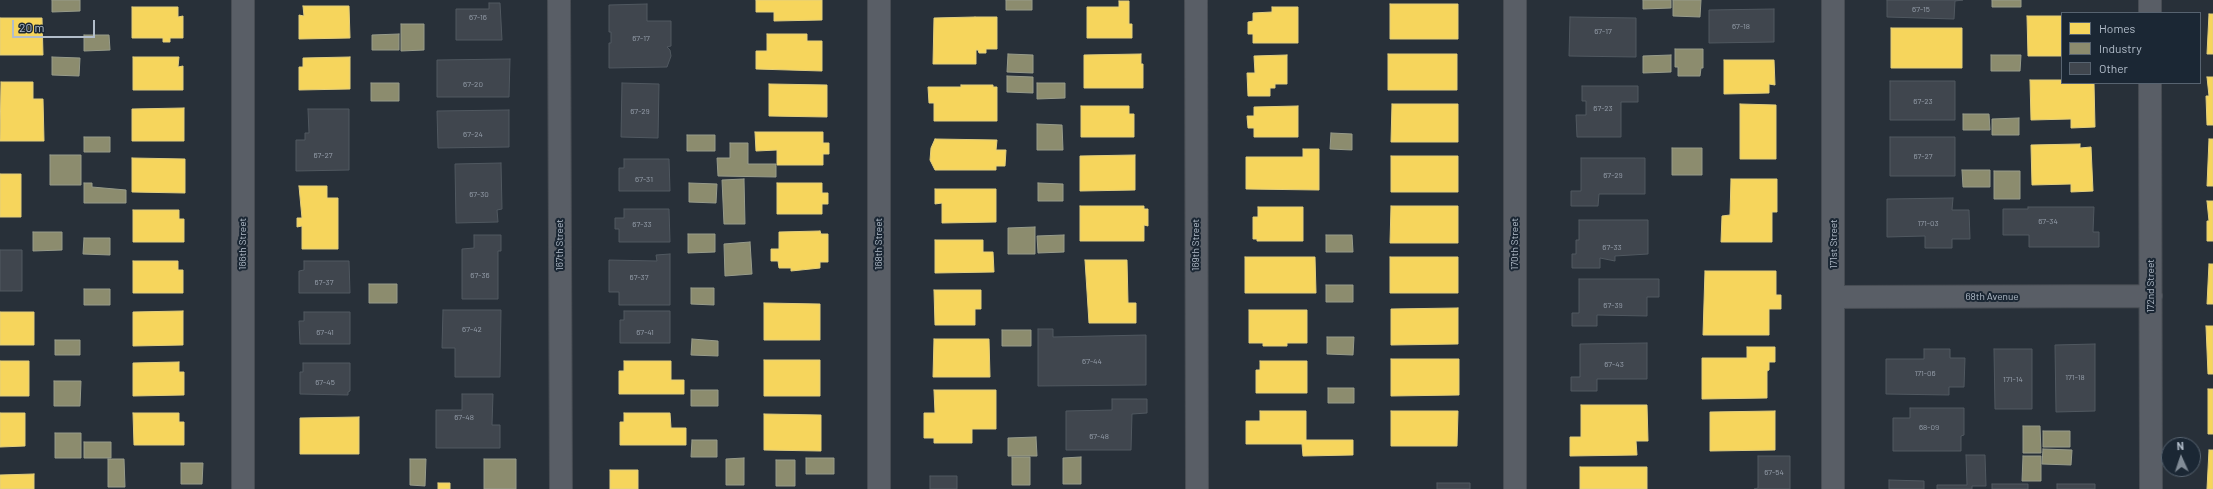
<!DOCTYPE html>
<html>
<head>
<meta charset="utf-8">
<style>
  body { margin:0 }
  #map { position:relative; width:2213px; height:489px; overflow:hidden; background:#283039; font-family:Barlow,sans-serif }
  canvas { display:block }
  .legend { position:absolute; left:2061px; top:12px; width:140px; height:72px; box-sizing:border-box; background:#1b2734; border:1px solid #576370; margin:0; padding:5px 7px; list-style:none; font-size:12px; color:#b2bdca }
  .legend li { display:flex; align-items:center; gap:8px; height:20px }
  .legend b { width:20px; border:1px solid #576370 }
  .north { position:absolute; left:2161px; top:437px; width:40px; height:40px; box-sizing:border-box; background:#1b2734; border:1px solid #576370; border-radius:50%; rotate:357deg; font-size:11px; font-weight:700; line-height:16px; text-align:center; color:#b2bdca }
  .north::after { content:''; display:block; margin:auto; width:14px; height:18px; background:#828c97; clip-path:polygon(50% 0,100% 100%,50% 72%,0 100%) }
  .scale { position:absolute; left:12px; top:20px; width:83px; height:18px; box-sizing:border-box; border:2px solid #b2bdca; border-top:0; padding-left:5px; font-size:12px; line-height:14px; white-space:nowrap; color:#b2bdca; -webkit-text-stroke:3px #1b2734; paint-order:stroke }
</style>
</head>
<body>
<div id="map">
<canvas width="2213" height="489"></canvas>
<ul class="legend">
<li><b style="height:11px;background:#f6d55c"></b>Homes</li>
<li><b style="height:11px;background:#8c8c6e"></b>Industry</li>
<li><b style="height:11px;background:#40464e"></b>Other</li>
</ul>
<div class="north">N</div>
<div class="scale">20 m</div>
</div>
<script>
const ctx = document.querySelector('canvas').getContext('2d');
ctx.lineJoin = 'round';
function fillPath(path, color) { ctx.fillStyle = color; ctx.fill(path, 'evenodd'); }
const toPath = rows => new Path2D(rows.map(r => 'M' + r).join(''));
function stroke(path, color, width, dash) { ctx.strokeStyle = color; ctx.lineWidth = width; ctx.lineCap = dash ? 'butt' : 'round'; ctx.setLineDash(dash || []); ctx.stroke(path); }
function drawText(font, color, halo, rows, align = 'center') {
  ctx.font = font + ' Barlow,sans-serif'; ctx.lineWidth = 4; ctx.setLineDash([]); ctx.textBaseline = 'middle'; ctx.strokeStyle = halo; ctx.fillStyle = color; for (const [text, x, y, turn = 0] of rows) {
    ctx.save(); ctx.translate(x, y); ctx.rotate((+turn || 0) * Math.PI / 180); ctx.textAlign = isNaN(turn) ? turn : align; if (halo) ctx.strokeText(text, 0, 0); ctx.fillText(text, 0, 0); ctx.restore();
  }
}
const homes = toPath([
  [756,0,822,0,822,20,774,21,774,12,756,12,756,0],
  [1119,1,1129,1,1129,24,1132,24,1132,38,1087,38,1087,7,1119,7,1119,1],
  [1390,4,1458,4,1458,39,1390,39,1390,4],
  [303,6,349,6,350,38,299,39,299,15,304,16,303,6],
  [132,7,178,7,178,17,183,16,183,38,170,38,170,42,163,42,163,38,132,38,132,7],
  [1272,7,1298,7,1298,43,1253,43,1253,34,1248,34,1248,22,1253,21,1253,13,1272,12,1272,7],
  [2209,14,2213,14,2213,54,2207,54,2209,14],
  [2027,16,2062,16,2062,56,2028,56,2027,16],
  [975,17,997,17,997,49,986,49,986,53,979,53,978,50,976,50,976,64,933,64,934,18,975,17],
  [0,18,42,18,43,55,0,55,0,18],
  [1891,28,1962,28,1962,68,1891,68,1891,28],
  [767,34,807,34,807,41,822,41,822,71,756,69,756,51,767,51,767,34],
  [1141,54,1141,64,1143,64,1143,88,1084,88,1084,55,1141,54],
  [1388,54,1457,54,1457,90,1388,90,1388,54],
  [1287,55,1287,84,1275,84,1275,88,1270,88,1270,96,1248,96,1247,73,1255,73,1254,56,1287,55],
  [133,57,179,57,178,67,183,66,183,90,133,90,133,57],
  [350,57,350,89,299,90,299,67,303,67,303,58,350,57],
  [1724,60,1774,60,1775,85,1769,84,1769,93,1724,94,1724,60],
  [2207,77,2213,77,2213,125,2207,125,2206,96,2209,96,2207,77],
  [2030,80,2062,80,2062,83,2094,83,2095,127,2071,128,2071,119,2031,120,2030,80],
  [1,82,33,82,33,99,43,99,44,141,0,141,1,82],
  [769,84,827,85,827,117,769,116,769,84],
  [961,85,993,85,993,87,997,87,997,121,934,121,934,103,929,103,928,87,961,87,961,85],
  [1392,104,1458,104,1458,142,1391,142,1392,104],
  [1740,104,1776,105,1776,159,1740,159,1740,104],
  [1081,106,1129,106,1129,114,1134,114,1134,137,1081,137,1081,106],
  [1298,106,1298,137,1254,137,1254,128,1248,128,1247,116,1254,116,1254,107,1298,106],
  [184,108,184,141,132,141,132,109,184,108],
  [755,132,823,132,823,143,829,143,829,154,823,154,823,165,777,165,777,150,756,151,755,132],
  [935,139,997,140,996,150,1006,150,1005,166,996,166,996,170,935,170,930,160,931,148,935,139],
  [2209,139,2213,139,2213,186,2207,186,2209,139],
  [2080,144,2080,148,2091,147,2093,191,2071,192,2071,184,2032,185,2031,145,2080,144],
  [1303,149,1319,149,1319,190,1246,189,1246,157,1303,157,1303,149],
  [1135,155,1135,190,1080,191,1080,156,1135,155],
  [1391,156,1458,156,1458,192,1391,192,1391,156],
  [132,158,185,159,185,193,132,192,132,158],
  [0,174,21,174,21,217,0,217,0,174],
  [1731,179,1777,179,1777,212,1772,212,1772,242,1721,242,1722,216,1730,215,1731,179],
  [777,183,822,183,822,193,828,193,828,204,822,204,822,214,777,214,777,183],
  [299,186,327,186,327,198,338,198,338,249,302,249,302,226,297,227,297,218,302,218,299,186],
  [935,189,996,189,996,222,942,223,942,203,935,204,935,189],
  [2207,201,2213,201,2213,241,2207,241,2207,221,2209,221,2207,201],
  [1080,206,1144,206,1144,209,1148,209,1148,226,1144,225,1144,241,1080,241,1080,206],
  [1391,206,1458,206,1458,243,1390,243,1391,206],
  [1258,207,1303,207,1303,241,1257,241,1257,239,1253,239,1253,217,1258,217,1258,207],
  [133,210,179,210,179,219,184,219,184,242,133,242,133,210],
  [820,231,821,234,828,234,828,262,820,262,820,268,791,271,791,268,779,268,778,261,771,261,771,249,779,249,779,232,820,231],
  [935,240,983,240,983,252,993,252,994,272,935,273,935,240],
  [1245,257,1315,257,1316,293,1245,293,1245,257],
  [1390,257,1458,257,1458,293,1390,293,1390,257],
  [1085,260,1127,260,1128,303,1136,303,1136,323,1089,323,1085,260],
  [133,261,178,261,178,270,183,270,183,293,133,293,133,261],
  [2209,264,2213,264,2213,304,2207,304,2209,264],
  [1705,271,1776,271,1776,295,1781,295,1781,309,1769,309,1769,335,1703,335,1705,271],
  [934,290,981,290,981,309,975,309,975,325,935,325,934,290],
  [764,303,820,304,820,340,764,340,764,303],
  [1458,308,1458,344,1391,345,1391,309,1458,308],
  [1249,310,1307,310,1307,343,1287,343,1287,346,1263,346,1263,343,1249,343,1249,310],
  [183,311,183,345,133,346,133,312,183,311],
  [0,312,34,312,34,345,0,345,0,312],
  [2206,326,2213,326,2213,374,2208,374,2206,326],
  [934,339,989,339,990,377,933,377,934,339],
  [1747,347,1775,347,1775,362,1769,362,1769,370,1767,371,1767,398,1702,399,1702,358,1747,358,1747,347],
  [1391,359,1459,359,1459,395,1391,396,1391,359],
  [764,360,820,360,820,396,764,396,764,360],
  [0,361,29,361,29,396,0,396,0,361],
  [624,361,671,361,671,380,684,380,684,394,619,394,619,371,624,371,624,361],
  [1260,361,1307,361,1307,393,1256,393,1256,370,1260,370,1260,361],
  [179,362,179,372,184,372,184,395,133,396,133,363,179,362],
  [2208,389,2213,389,2213,434,2208,434,2208,389],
  [934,390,996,390,996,429,972,429,972,443,934,443,934,438,924,438,924,413,935,413,934,390],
  [1581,405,1647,405,1648,441,1636,441,1637,455,1570,456,1570,437,1581,437,1581,405],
  [1260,411,1306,411,1306,440,1353,440,1353,455,1303,456,1302,444,1246,444,1246,421,1260,421,1260,411],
  [1391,411,1458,411,1457,446,1391,446,1391,411],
  [1775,411,1775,450,1710,451,1710,412,1775,411],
  [0,413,25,413,25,446,0,447,0,413],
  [133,413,179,413,179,422,184,422,184,445,134,445,133,413],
  [624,413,670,413,671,428,686,428,686,445,620,445,620,422,624,422,624,413],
  [764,414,821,415,821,451,764,450,764,414],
  [359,417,359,454,300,454,300,418,359,417],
  [2209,450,2213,450,2213,489,2207,489,2209,450],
  [1580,467,1647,467,1647,489,1580,489,1580,467],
  [610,470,638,470,638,489,610,489,610,470],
  [34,474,34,489,0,489,0,475,34,474],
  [438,483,450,483,450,489,438,489,438,483]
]);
fillPath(homes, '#f6d55c');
stroke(homes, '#e2ce7d', 1);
const industry = toPath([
  [52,0,80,0,80,11,52,12,52,0],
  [1006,0,1032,0,1032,10,1006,10,1006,0],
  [1643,0,1671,0,1671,8,1643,9,1643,0],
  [1673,0,1701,0,1700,17,1673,16,1673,0],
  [1992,0,2021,0,2021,7,1992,7,1992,0],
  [401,24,424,24,424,50,401,51,401,24],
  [399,34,399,50,372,50,372,35,399,34],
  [84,35,109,35,110,50,84,51,84,35],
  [1675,49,1703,49,1703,68,1701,68,1700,76,1678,76,1678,67,1675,67,1675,49],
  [1008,54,1033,55,1033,73,1007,72,1008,54],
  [1671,55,1671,72,1643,73,1643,56,1671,55],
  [1991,55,2021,55,2020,71,1991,71,1991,55],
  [52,57,80,58,79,76,52,75,52,57],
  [1007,76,1033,77,1033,93,1007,92,1007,76],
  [371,83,399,83,399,101,371,101,371,83],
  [1037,83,1065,83,1065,98,1037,99,1037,83],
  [1963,114,1989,114,1990,130,1963,130,1963,114],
  [2019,118,2019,135,1992,135,1992,119,2019,118],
  [1037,124,1062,125,1063,150,1037,150,1037,124],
  [1331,133,1352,134,1352,150,1330,149,1331,133],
  [687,135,715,135,715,151,687,151,687,135],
  [84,137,110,137,110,152,84,152,84,137],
  [730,143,748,143,748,164,776,164,776,177,718,176,717,158,730,158,730,143],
  [1672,148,1702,148,1702,175,1672,175,1672,148],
  [50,155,81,155,81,185,50,185,50,155],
  [1962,170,1990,170,1990,187,1963,187,1962,170],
  [1994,171,2020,171,2020,199,1994,199,1994,171],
  [744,179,745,224,724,224,722,180,744,179],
  [84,183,92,183,92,187,126,190,126,203,84,203,84,183],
  [689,183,717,184,716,203,689,202,689,183],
  [1038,183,1063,184,1063,201,1038,201,1038,183],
  [1035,227,1035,254,1008,254,1008,228,1035,227],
  [33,232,62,232,62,250,33,251,33,232],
  [688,234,715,234,715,252,688,253,688,234],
  [1064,235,1064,252,1038,253,1037,236,1064,235],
  [1326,235,1352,235,1353,252,1326,252,1326,235],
  [84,238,110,238,110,255,83,254,84,238],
  [750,242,752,274,725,276,724,244,750,242],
  [369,284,397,284,397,303,369,303,369,284],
  [1326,285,1353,285,1353,302,1326,302,1326,285],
  [691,288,714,288,714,305,691,304,691,288],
  [84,289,110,289,110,305,84,305,84,289],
  [1002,330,1031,330,1031,346,1002,346,1002,330],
  [1327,337,1354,337,1353,355,1327,354,1327,337],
  [692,339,718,341,718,356,691,355,692,339],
  [55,340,80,340,80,355,55,355,55,340],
  [54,381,81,381,80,406,54,406,54,381],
  [1328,388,1354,388,1354,403,1328,403,1328,388],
  [691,390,718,390,718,406,691,406,691,390],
  [2023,426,2040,426,2041,453,2023,453,2023,426],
  [2043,431,2070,431,2070,447,2043,447,2043,431],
  [55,433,81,433,81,458,55,458,55,433],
  [1036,437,1037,456,1008,456,1008,438,1036,437],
  [692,440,717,440,717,457,691,457,692,440],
  [84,442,111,442,111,458,84,458,84,442],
  [2043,449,2072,450,2071,465,2042,464,2043,449],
  [2023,456,2041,456,2041,481,2022,481,2023,456],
  [1012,457,1030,457,1030,485,1012,485,1012,457],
  [1081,457,1081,484,1063,484,1063,458,1081,457],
  [744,458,744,485,726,485,726,459,744,458],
  [806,458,834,458,834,474,806,474,806,458],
  [108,459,124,459,125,487,108,487,108,459],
  [410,459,426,459,425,486,410,485,410,459],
  [484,459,516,459,516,489,484,489,484,459],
  [776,460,795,460,795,486,776,486,776,460],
  [181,463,203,463,202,484,181,484,181,463]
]);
fillPath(industry, '#8c8c6e');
stroke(industry, '#979b8a', 1);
const building = toPath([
  [1887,0,1963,0,1955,1,1954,19,1887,17,1887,0],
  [489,3,500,3,502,40,456,40,456,9,489,9,489,3],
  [647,4,647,21,671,21,671,46,667,47,670,50,671,56,667,67,609,68,609,43,611,43,611,32,609,32,609,5,647,4],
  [1774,9,1774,42,1709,43,1709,10,1774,9],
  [1570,17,1636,18,1636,57,1569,56,1570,17],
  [510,59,509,97,437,97,437,60,510,59],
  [1890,81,1955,81,1955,120,1890,120,1890,81],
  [622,83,659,84,658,138,621,137,622,83],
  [1582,86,1638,86,1638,102,1621,102,1621,137,1577,137,1576,115,1586,115,1586,101,1582,101,1582,86],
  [308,109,349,109,349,170,296,171,296,140,305,140,305,133,309,133,308,109],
  [509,110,509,147,438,148,437,111,509,110],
  [1890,137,1955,137,1955,176,1890,176,1890,137],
  [1581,158,1645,158,1645,194,1599,194,1598,206,1571,206,1571,191,1581,191,1581,158],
  [624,159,669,159,670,191,619,191,619,168,624,168,624,159],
  [501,163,502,209,497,210,498,222,456,223,455,164,501,163],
  [1953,198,1952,210,1969,210,1970,239,1952,239,1952,248,1925,248,1925,236,1887,237,1887,199,1953,198],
  [2028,207,2094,207,2093,232,2099,232,2099,247,2029,247,2029,235,2003,235,2003,209,2028,209,2028,207],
  [624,209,669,209,670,242,619,242,619,229,615,229,615,218,624,218,624,209],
  [1579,220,1648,220,1648,254,1615,256,1615,261,1600,258,1600,268,1572,268,1572,254,1576,254,1576,240,1579,240,1579,220],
  [474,235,501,235,501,251,498,251,498,299,462,299,462,249,474,248,474,235],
  [0,250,22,250,22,291,0,291,0,250],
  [670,254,670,305,619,305,619,292,609,292,609,260,657,261,656,255,670,254],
  [304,261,349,261,350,293,299,293,299,271,304,270,304,261],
  [1579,279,1659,279,1659,297,1647,297,1647,316,1597,315,1597,326,1572,326,1572,313,1579,313,1579,279],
  [443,310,501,310,500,377,455,377,455,348,442,348,443,310],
  [624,311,670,311,670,343,620,343,620,320,624,320,624,311],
  [304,312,350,312,350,344,300,344,299,321,304,321,304,312],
  [1038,329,1053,329,1053,337,1146,335,1146,385,1038,386,1038,329],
  [1647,343,1647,379,1597,379,1597,391,1571,391,1571,377,1580,377,1580,344,1647,343],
  [2095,344,2095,411,2056,412,2055,345,2095,344],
  [1924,349,1950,349,1950,358,1965,358,1964,387,1949,387,1949,395,1886,394,1886,359,1924,359,1924,349],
  [1994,349,2032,349,2032,409,1995,409,1994,349],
  [303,363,350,363,350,391,348,392,348,395,300,394,300,372,303,372,303,363],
  [462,394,493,394,492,425,500,425,500,448,436,448,436,410,462,410,462,394],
  [1112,399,1147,399,1147,413,1132,414,1131,450,1066,450,1066,411,1112,410,1112,399],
  [1910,408,1964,408,1964,435,1961,436,1961,451,1893,451,1893,418,1910,418,1910,408],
  [1966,455,1985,455,1986,486,1972,486,1972,489,1937,489,1937,485,1967,485,1966,455],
  [1758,456,1790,456,1790,489,1754,489,1758,488,1758,456],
  [930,476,957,476,957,489,930,489,930,476],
  [1889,480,1924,481,1924,489,1889,489,1889,480],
  [1437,483,1470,483,1470,489,1437,489,1437,483],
  [1992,484,2028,484,2028,489,1992,489,1992,484],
  [2057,484,2095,484,2095,489,2057,489,2057,484]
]);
fillPath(building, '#40464e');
stroke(building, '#505860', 1);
const street = toPath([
  [243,0,243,489],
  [559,0,561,489],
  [879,0,879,489],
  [1196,0,1197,489],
  [1515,0,1515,489],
  [1833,0,1833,489],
  [2150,0,2150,13],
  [2150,83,2151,489],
  [1834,297,2151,296]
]);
stroke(street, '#474c53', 24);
stroke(street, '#595e66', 22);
drawText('8px', '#969fab', null, [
  ["67-15",1921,9],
  ["67-16",478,17],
  ["67-18",1741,26],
  ["67-17",1603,31],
  ["67-17",641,38],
  ["67-20",473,84],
  ["67-23",1923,101],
  ["67-23",1603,108],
  ["67-29",640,111],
  ["67-24",473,134],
  ["67-27",323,155],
  ["67-27",1923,156],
  ["67-29",1613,175],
  ["67-31",644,179],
  ["67-30",479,194],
  ["67-34",2048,221],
  ["171-03",1928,223],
  ["67-33",642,224],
  ["67-33",1612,247],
  ["67-36",480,275],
  ["67-37",639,277],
  ["67-37",324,282],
  ["67-39",1613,305],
  ["67-42",472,329],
  ["67-41",325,332],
  ["67-41",645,332],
  ["67-44",1092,361],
  ["67-43",1614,364],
  ["171-06",1925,373],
  ["171-18",2075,377],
  ["171-14",2013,379],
  ["67-45",325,382],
  ["67-48",464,417],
  ["68-09",1929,427],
  ["67-48",1099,436],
  ["67-54",1774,472]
]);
drawText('10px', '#b2bdca', '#1b2734', [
  ["166th Street",243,244,-90],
  ["168th Street",879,244,-90],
  ["170th Street",1515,244,-90],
  ["171st Street",1834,244,-90],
  ["167th Street",560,245,-90],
  ["169th Street",1196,245,-90],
  ["172nd Street",2151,286,-90],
  ["68th Avenue",1992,297]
]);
</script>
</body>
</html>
